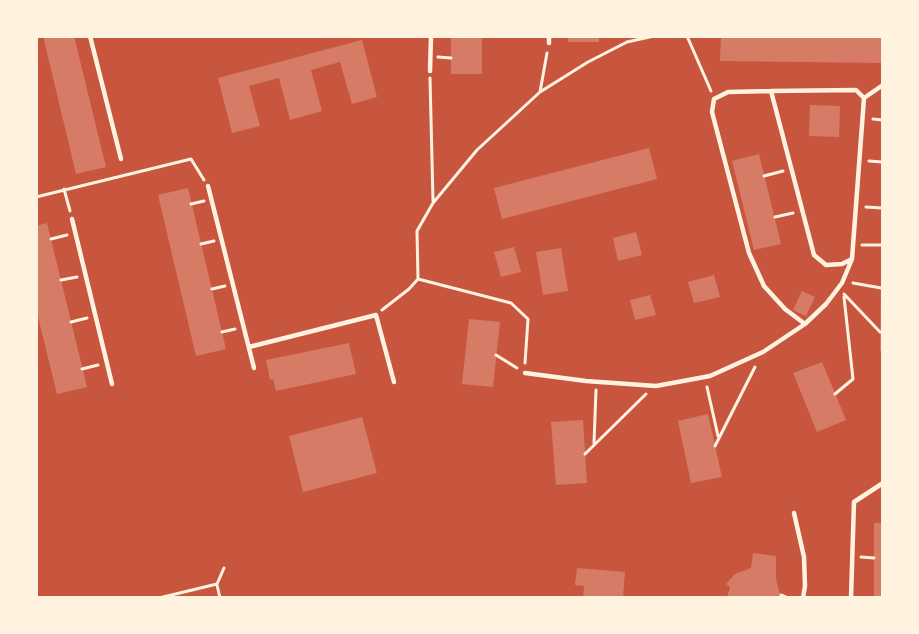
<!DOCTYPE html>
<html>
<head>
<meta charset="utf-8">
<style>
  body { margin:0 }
  #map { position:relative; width:919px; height:634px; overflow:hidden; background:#c8553d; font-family:Raleway,sans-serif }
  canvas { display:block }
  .frame { position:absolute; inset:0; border:38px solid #fff3e0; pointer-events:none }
</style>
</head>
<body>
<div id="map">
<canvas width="919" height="634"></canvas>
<div class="frame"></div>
</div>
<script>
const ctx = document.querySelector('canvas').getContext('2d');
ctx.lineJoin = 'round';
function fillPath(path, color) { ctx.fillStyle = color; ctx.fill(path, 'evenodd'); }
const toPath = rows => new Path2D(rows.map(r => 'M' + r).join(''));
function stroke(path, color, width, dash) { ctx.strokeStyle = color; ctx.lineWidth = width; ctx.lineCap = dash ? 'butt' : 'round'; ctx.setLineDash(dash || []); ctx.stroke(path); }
fillPath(toPath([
  [43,36,74,36,106,167,76,174],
  [451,36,482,36,482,74,451,74],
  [568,36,599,36,599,42,568,42],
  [721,36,883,36,883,63,720,61],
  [362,40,377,97,352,104,340,62,311,70,322,111,290,120,279,78,249,86,260,126,232,133,218,78],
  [810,105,840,106,839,137,809,136],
  [649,148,657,179,502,219,494,188],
  [759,154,781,244,754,250,732,161],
  [188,188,226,349,196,356,158,195],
  [47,223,87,387,57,394,36,309,36,226],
  [636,232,642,255,618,261,613,238],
  [514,247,521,272,501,277,494,252],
  [561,248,568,291,543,295,536,252],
  [881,273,883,273,883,351,880,351],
  [714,275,720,297,694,303,688,282],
  [802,291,815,297,806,316,793,310],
  [650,295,656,315,635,320,630,300],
  [469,319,500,322,493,387,462,384],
  [349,343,356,374,276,391,273,379,270,380,266,360],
  [822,362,846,420,817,432,793,373],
  [708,414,722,477,691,483,678,421],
  [362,417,377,473,303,492,289,436],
  [583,420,587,483,556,485,551,422],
  [874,523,883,523,883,598,874,598],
  [753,553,776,556,776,579,781,598,727,598,730,587,726,584,735,574,751,568],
  [577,568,625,572,623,598,583,598,584,586,575,585]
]), '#d67c66');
stroke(toPath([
  [687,36,711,91],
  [438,57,451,58],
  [430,78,433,201],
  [540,92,547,53],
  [873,119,883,120],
  [869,161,882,162],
  [764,176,783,171],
  [64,189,70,211],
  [36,197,191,159,204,180],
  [191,204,204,201],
  [866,207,882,208],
  [775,217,793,213],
  [51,239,67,235],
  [201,244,214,241],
  [862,245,881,245],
  [418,279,511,303,528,319,525,363],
  [61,280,77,277],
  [853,283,881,288],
  [212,289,225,286],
  [844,294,880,332],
  [382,310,409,289,418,279,417,231,433,203,477,150,540,92,588,62,627,42,654,36],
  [71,322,87,318],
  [222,332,235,329],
  [496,355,517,368],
  [82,369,98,365],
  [707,387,718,436],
  [835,394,853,379,844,297],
  [594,443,596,390],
  [715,446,755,367],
  [585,454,646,394],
  [861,557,874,558],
  [217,585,220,598],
  [781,595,788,598],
  [159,598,217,584,224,568]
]), '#fff3e0', 3);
stroke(toPath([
  [90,36,121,159],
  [549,43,549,36],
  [430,71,431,36],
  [771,91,728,92,714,99,712,112,749,253,764,286,785,309,805,324],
  [208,186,254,368],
  [72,219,112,384],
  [852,259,842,264,826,265,814,255,771,91,856,90,864,98],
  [249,347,376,315,394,382],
  [525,373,586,381,656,386,710,376,763,352,805,324,826,304,842,283,852,259,864,98,883,85],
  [794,513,804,557,805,586,803,598],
  [851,598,854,502,883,483]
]), '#fff3e0', 4.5);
</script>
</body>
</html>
